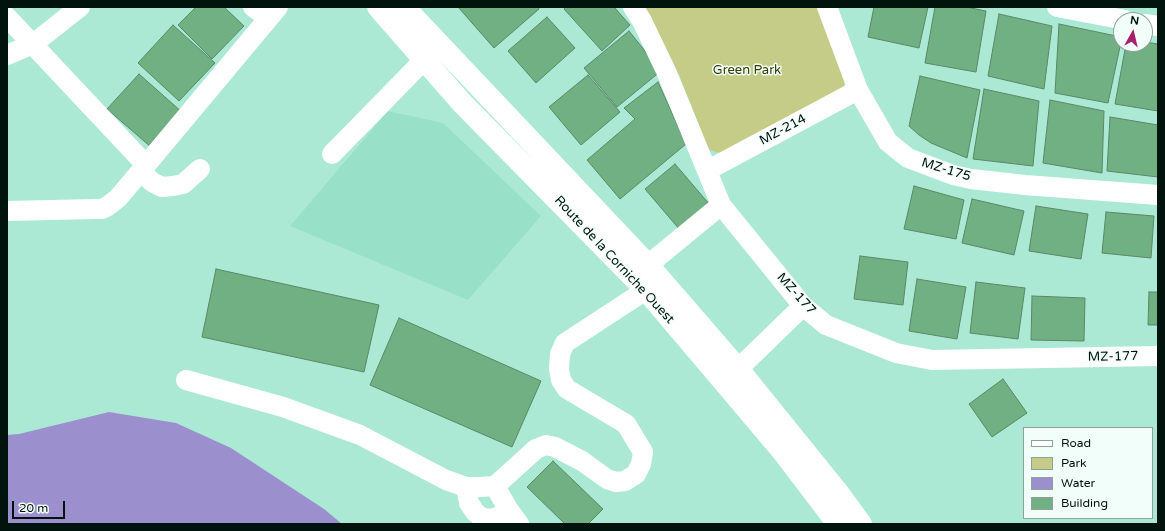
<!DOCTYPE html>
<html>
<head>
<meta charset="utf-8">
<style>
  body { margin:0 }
  #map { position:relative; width:1165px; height:531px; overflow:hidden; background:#abe9d5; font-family:"Varela Round",sans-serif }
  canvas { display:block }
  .frame { position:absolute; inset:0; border:8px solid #00130d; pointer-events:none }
  .legend { position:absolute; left:1023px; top:427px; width:130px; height:92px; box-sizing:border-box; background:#f2fefa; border:1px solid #91a09b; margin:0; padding:5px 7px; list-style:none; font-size:12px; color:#00130d }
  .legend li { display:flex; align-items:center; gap:8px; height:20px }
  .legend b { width:20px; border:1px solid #91a09b }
  .north { position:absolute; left:1113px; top:12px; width:40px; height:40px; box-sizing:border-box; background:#f2fefa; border:1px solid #91a09b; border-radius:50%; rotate:8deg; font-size:11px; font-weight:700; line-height:16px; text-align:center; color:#00130d }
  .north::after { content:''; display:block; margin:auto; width:14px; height:18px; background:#a7216a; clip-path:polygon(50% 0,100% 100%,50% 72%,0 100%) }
  .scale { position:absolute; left:12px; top:501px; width:53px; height:18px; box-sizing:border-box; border:2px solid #00130d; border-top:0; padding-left:5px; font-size:12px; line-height:14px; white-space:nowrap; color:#00130d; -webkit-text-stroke:3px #f2fefa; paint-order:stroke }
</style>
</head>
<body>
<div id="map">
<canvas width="1165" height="531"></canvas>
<div class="frame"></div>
<ul class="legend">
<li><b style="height:5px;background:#fff"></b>Road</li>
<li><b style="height:11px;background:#c5cc88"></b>Park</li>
<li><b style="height:11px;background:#9c8fce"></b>Water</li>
<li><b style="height:11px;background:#70b083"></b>Building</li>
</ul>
<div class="north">N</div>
<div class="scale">20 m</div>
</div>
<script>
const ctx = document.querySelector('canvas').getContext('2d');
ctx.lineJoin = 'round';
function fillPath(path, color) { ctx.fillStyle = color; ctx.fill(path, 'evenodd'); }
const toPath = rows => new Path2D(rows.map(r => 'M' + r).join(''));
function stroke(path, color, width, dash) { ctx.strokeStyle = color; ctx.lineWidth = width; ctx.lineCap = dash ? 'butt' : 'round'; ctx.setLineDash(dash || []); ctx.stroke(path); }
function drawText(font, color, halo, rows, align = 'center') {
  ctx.font = font + ' "Varela Round",sans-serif'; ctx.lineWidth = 3; ctx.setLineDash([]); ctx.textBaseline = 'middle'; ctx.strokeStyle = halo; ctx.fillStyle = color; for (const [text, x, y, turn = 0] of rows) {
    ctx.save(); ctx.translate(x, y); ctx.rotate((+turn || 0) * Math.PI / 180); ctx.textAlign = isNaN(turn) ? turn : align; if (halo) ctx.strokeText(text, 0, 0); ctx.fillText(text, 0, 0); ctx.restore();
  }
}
fillPath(toPath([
  [388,111,443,123,541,216,468,300,290,226]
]), '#99e0c9');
fillPath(toPath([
  [643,7,820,7,846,75,843,89,727,155,709,150,679,75]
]), '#c5cc88');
fillPath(toPath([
  [109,412,176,423,231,448,324,509,342,524,7,524,7,435,19,434]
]), '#9c8fce');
const building = toPath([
  [196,7,224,7,244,26,212,59,178,25,196,7],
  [458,7,538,7,539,9,494,48,458,7],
  [566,7,614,7,630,25,602,51,564,9,566,7],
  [874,7,928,7,919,48,868,37,874,7],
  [935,7,966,7,986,11,976,72,925,63,935,7],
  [999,14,1052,26,1044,89,988,76,999,14],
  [547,17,575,48,536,83,508,51,547,17],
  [1059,24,1121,37,1121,42,1108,103,1055,93,1059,24],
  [173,25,215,63,179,101,138,63,173,25],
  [629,31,661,71,617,107,584,68,629,31],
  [1145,42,1158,44,1158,111,1115,104,1126,44,1145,44,1145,42],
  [139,74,183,113,152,148,107,109,139,74],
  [588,75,620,112,581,145,549,107,588,75],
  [920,76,980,90,967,158,931,143,919,135,909,126,920,76],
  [658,82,686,144,620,199,587,160,635,119,624,108,658,82],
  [984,89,1039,101,1033,166,973,159,984,89],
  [1050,100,1104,111,1102,173,1043,163,1050,100],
  [1110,117,1158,125,1158,177,1107,171,1110,117],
  [675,164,710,205,680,230,645,189,675,164],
  [914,186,964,200,956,239,904,229,914,186],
  [972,199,1024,211,1014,255,962,243,972,199],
  [1036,206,1088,214,1081,259,1029,251,1036,206],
  [1106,212,1154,216,1151,258,1102,253,1106,212],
  [860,256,908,262,903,305,854,299,860,256],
  [216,269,379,305,364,372,202,337,216,269],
  [917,279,966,287,957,339,909,331,917,279],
  [976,282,1025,288,1018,339,970,333,976,282],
  [1149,292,1158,292,1158,325,1148,325,1149,292],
  [1032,296,1085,298,1084,341,1031,340,1032,296],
  [399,318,541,381,512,447,370,385,399,318],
  [1003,379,1027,413,992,437,969,404,1003,379],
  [553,461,603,509,588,524,565,524,527,487,553,461]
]);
fillPath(building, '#70b083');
stroke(building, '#5b8767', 1);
stroke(toPath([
  [253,7,268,18],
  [633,7,642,21,666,71,721,205,803,306,826,325,896,353,932,360,1158,356],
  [827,7,858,90,888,142,908,158,953,175,971,179,1025,185,1158,195],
  [1057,7,1125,20],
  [7,17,146,165],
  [1145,24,1158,26],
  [7,55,33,44,80,7],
  [332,154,425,59],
  [708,170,858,90],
  [141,171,152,182,162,187,173,186,183,184,200,169],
  [7,211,95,209,102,209,108,206,118,198,146,165,278,7],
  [648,265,721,205],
  [738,369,803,306],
  [186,380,283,407,360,435,446,480,466,487,480,487,495,486,508,509,519,524],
  [495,486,536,449,546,445,555,447,582,461,607,479,616,482,625,481,636,474,641,464,643,452,626,424,567,389,561,380,559,369,560,354,565,343,646,290],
  [466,487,469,503,475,512,482,518,492,519,502,515,508,509]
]), '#fff', 20);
stroke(toPath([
  [378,7,462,103,646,290,784,453,838,524],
  [404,7,648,265,738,369,839,494,861,524]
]), '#fff', 22);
drawText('13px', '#383b02', '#f2fefa', [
  ["Green Park",747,71]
]);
drawText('13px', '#00130d', '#f2fefa', [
  ["MZ-214",783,130,-28],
  ["MZ-175",946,170,17],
  ["Route de la Corniche Ouest",614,260,47],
  ["MZ-177",796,294,48],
  ["MZ-177",1113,357,-1]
]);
</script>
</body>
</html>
